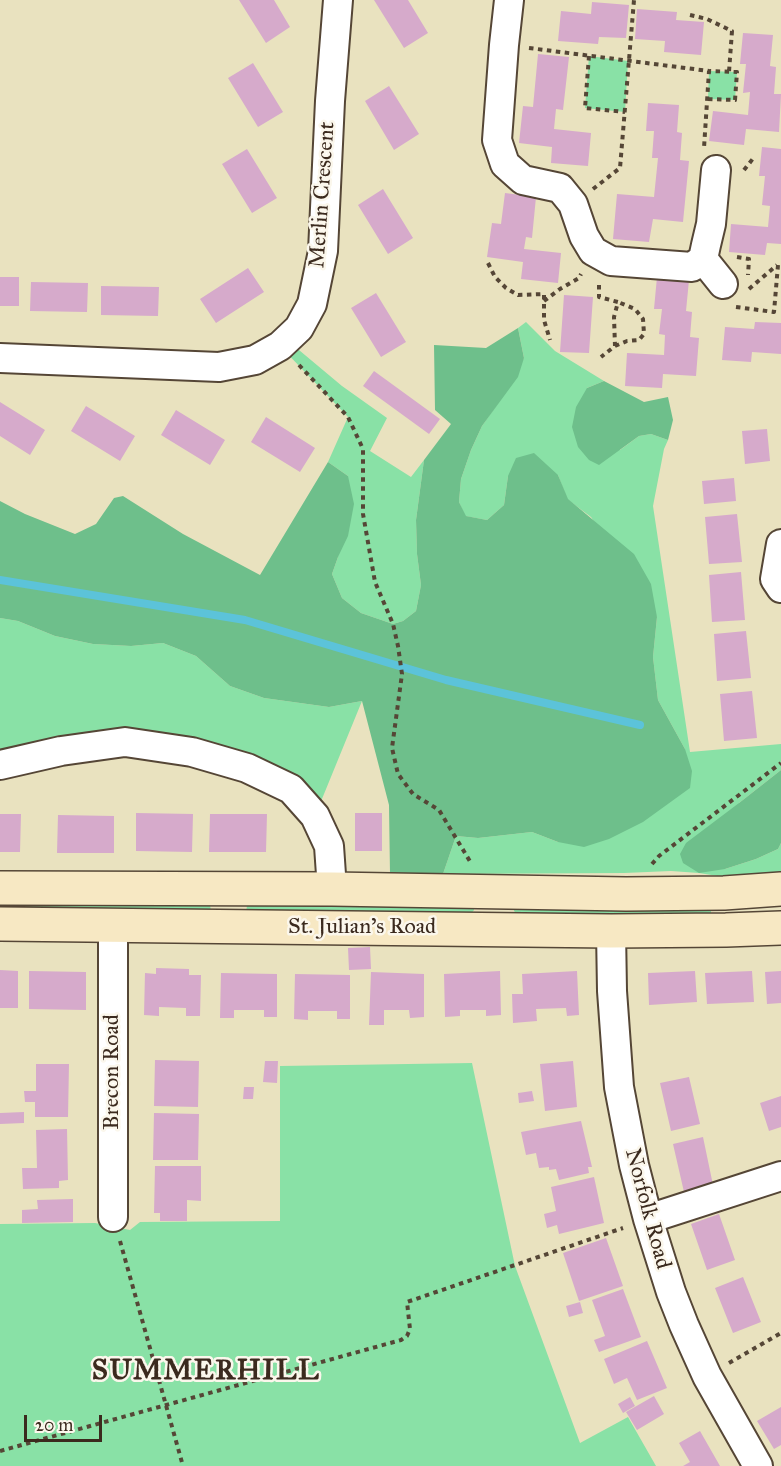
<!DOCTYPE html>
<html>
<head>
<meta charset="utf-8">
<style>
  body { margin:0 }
  #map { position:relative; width:781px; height:1466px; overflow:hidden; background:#e9e2bf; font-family:"IM FELL Great Primer",serif }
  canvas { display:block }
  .scale { position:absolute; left:24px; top:1415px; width:78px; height:27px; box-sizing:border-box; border:3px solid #3b2a1e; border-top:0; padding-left:8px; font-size:18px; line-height:21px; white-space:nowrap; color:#3b2a1e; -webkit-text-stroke:4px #fbf7ec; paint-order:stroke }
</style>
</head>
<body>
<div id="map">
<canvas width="781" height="1466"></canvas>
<div class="scale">20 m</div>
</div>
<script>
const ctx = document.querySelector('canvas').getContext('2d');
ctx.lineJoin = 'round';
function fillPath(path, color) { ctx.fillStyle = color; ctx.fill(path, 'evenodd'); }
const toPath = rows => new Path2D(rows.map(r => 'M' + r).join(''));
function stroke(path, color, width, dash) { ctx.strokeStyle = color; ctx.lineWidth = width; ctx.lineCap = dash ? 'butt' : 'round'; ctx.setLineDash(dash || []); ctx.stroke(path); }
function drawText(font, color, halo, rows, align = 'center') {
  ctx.font = font + ' "IM FELL Great Primer",serif'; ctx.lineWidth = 5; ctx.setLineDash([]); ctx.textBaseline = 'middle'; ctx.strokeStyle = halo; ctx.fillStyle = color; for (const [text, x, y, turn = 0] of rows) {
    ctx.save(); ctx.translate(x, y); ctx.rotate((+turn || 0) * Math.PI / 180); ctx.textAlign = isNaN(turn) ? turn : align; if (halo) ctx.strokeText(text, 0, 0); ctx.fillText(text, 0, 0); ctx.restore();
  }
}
fillPath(toPath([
  [589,56,628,61,625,112,585,108],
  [709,71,737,72,735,100,708,99],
  [526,322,555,351,604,381,587,388,620,450,639,436,651,434,668,440,664,449,653,506,690,752,781,744,781,770,739,803,725,869,756,859,778,849,781,843,781,876,724,877,699,873,671,871,624,873,443,874,456,836,478,838,532,832,558,842,685,749,658,700,653,657,657,617,591,517,567,499,558,475,508,476,504,505,487,520,465,516,459,502,461,479,471,450,482,426,498,403,524,358,518,328],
  [287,340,342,386,387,418,370,451,411,477,424,460,416,520,417,554,421,585,416,611,403,621,393,624,361,613,342,598,332,574,338,557,348,476,328,462,348,417,280,346],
  [0,618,18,621,55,636,93,644,131,646,163,643,196,656,230,686,264,698,329,707,362,701,315,816,291,789,125,742,0,765],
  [254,901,474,906,474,910,470,915,246,912,247,906],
  [23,903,207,903,210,905,211,911,15,914,15,907],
  [514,905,711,906,711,915,519,916,514,911],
  [472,1063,515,1266,580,1443,628,1417,656,1466,0,1466,0,1224,95,1223,130,1230,140,1222,280,1221,280,1066]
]), '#89e1a6');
fillPath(toPath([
  [518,328,524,358,518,377,482,426,471,450,461,479,459,502,466,516,487,520,504,505,508,476,516,458,534,453,558,475,568,499,634,554,651,584,657,617,653,657,658,700,685,749,692,771,690,788,643,822,609,839,584,847,558,842,532,832,478,838,456,836,443,874,390,874,389,805,362,701,329,707,264,698,230,686,196,656,163,643,131,646,93,644,55,636,18,621,0,618,0,501,25,514,75,534,96,524,114,498,123,496,183,534,260,575,328,462,348,476,354,504,348,536,338,557,332,574,342,598,361,613,393,624,403,621,416,611,421,585,417,554,416,520,424,460,451,424,435,410,434,345,486,348],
  [604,381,644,402,668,397,673,420,668,440,651,434,639,436,599,465,589,460,578,447,572,427,576,407,587,388],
  [781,770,781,843,778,849,756,859,725,869,699,873,683,863,680,854,686,843,739,803]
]), '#6ebf8b');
stroke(toPath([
  [0,580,245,620,446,680,640,725]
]), '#5cc3d9', 8);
fillPath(toPath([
  [239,0,274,0,290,27,266,43],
  [374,0,408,0,428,33,404,48],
  [592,2,629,5,626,38,599,37,598,44,558,41,561,11,591,14],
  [637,9,677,12,676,20,704,22,701,55,664,52,665,41,635,39],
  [743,33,773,35,770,66,776,67,774,94,781,94,779,132,746,129,744,145,709,141,713,111,748,115,750,92,743,93,746,64,740,64],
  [538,54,569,57,563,110,556,109,554,129,591,133,588,166,551,163,552,147,519,143,523,106,533,107],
  [253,63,283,112,258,127,228,78],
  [389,86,419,134,394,150,365,101],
  [648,103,679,105,677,132,682,133,680,160,689,161,683,222,653,219,649,242,613,239,617,194,654,197,658,158,652,158,654,131,646,131],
  [762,147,781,149,781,244,767,243,765,255,729,252,731,224,768,227,770,206,762,205,765,176,759,176],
  [247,149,277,198,252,213,222,164],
  [383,189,413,238,388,254,358,205],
  [505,193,536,197,532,238,526,237,524,249,561,253,558,283,521,279,523,262,487,257,492,223,501,224],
  [248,268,264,292,216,323,200,299],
  [0,277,19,277,19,306,0,306],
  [657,277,689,280,686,311,692,312,690,337,699,338,696,376,663,374,662,388,625,386,627,353,664,355,665,335,659,334,662,309,654,309],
  [31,282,88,283,87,312,30,311],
  [101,286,159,287,158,316,101,315],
  [376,293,406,342,381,357,351,308],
  [564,295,593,297,589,353,560,352],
  [755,322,781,323,781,354,752,352,751,362,722,360,725,327,754,329],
  [374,371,440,419,429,434,363,386],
  [0,402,45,430,30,455,0,436],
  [86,406,135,436,120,461,71,431],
  [176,410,225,440,210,465,161,435],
  [266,417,315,448,300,472,251,442],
  [767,429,770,461,745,464,742,431],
  [734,478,736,501,704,504,702,481],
  [737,514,742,562,709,564,705,517],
  [741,572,745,620,712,622,709,575],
  [746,631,751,678,717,681,714,634],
  [752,691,757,738,724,741,720,694],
  [136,813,193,814,192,852,136,851],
  [355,813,382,813,382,851,355,851],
  [0,814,21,814,20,852,0,852],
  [210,814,267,814,266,852,209,852],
  [58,815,114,816,114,853,57,853],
  [370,947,371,969,349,970,348,948],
  [156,968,189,969,189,975,201,975,200,1016,186,1016,186,1008,159,1007,159,1016,144,1015,145,973,156,974],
  [0,970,18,971,18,1008,0,1008],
  [29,971,86,972,86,1010,29,1009],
  [500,971,501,1015,486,1016,486,1010,460,1010,460,1016,445,1017,444,974],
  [577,971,579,1015,567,1016,566,1008,536,1009,537,1021,513,1023,512,994,523,994,522,974],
  [695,971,697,1002,649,1005,648,973],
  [752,971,754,1002,707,1004,705,973],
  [781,971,781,1003,767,1004,765,972],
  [371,972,424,974,424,1017,410,1018,409,1010,384,1010,384,1025,369,1025],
  [221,973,277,974,277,1017,264,1017,264,1010,234,1010,234,1018,220,1018],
  [295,974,350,975,350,1019,337,1019,337,1011,308,1011,308,1020,294,1019],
  [155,1060,199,1061,198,1107,154,1106],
  [265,1061,278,1061,277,1083,263,1082],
  [573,1061,577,1107,545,1111,540,1064],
  [36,1064,69,1064,68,1117,35,1117,35,1102,25,1102,24,1091,36,1091],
  [689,1077,700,1124,671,1131,660,1083],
  [244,1087,254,1087,253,1099,243,1099],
  [532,1091,534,1101,519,1103,518,1093],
  [781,1096,781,1127,769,1131,760,1103],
  [24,1112,24,1123,0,1124,0,1113],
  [154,1113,199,1114,198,1160,153,1160],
  [581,1121,592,1167,588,1167,589,1173,559,1180,556,1169,549,1170,549,1167,539,1168,536,1153,526,1155,521,1132],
  [67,1129,68,1180,59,1181,59,1188,23,1189,22,1168,37,1168,36,1130],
  [703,1137,713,1185,684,1192,673,1144],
  [155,1166,201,1166,201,1201,187,1200,187,1221,160,1221,160,1213,154,1213],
  [594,1177,604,1223,559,1234,557,1225,547,1228,544,1214,556,1211,551,1187],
  [73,1199,73,1222,22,1223,22,1210,38,1209,37,1200],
  [719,1214,735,1260,707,1270,691,1224],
  [606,1238,623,1286,579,1301,563,1253],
  [743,1277,761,1322,733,1333,715,1288],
  [623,1289,641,1337,599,1352,594,1340,605,1336,592,1300],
  [580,1302,583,1313,569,1317,566,1306],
  [647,1341,667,1388,637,1400,627,1378,614,1384,604,1359],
  [654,1396,664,1414,637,1430,626,1412],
  [630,1397,635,1406,623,1413,618,1404],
  [781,1407,781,1445,774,1449,757,1421],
  [700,1431,720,1466,683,1466,690,1462,679,1443]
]), '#d6aacb');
const street = toPath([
  [509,0,504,45,497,140,505,164,523,180,560,188,573,204,584,236,593,251,611,261,692,267,703,259,706,245,711,224,716,170],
  [703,259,723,284],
  [0,358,219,367,255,360,280,346,299,328,312,304,323,251,330,101,338,0],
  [781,544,775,579,781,588],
  [0,765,61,751,125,742,192,752,247,768,291,789,315,816,329,846,332,889],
  [113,926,113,1217],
  [611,931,612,991,619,1087,634,1165,648,1219,671,1292,684,1325,707,1376,758,1466],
  [648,1219,781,1176]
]);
const secondary = toPath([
  [0,888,332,889,626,894,724,893,781,889],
  [0,924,611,931,726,930,781,928]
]);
stroke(street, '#554636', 32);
stroke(secondary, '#554636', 36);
stroke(toPath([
  [690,15,707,19,732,31,729,72],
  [529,48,709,71,704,148],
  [589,56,585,108,625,112],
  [708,99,735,100,737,72,710,71],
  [744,170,755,156],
  [593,189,620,168,634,0],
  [737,257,749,259,748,275],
  [488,263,495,277,506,288,518,295,544,294,544,320,550,340],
  [599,285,599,297,618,302,614,317,615,346,601,357],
  [749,289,777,265],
  [544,301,560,289,579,278,581,274],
  [736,307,774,312,778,265],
  [615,346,627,341,639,340,644,334,643,319,635,309,618,302],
  [299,365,348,417,363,449,363,514,375,582,393,624,398,646,402,674,392,748,398,774,413,794,439,810,471,863],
  [652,864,659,856,781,763],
  [120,1241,183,1466],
  [729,1363,781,1333],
  [0,1451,401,1340,407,1336,410,1329,407,1302,623,1228]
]), '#554636', 4, [4.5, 4.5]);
stroke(street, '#fff', 28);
stroke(secondary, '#f7e8c3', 33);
drawText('22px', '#3b2a1e', '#fbf7ec', [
  ["Merlin Crescent",323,195,-86],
  ["St. Julian's Road",362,928],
  ["Brecon Road",113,1072,-90],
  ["Norfolk Road",647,1209,75]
]);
ctx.letterSpacing = '1.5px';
drawText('bold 28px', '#3b2a1e', '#fbf7ec', [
  ["SUMMERHILL",206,1372]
]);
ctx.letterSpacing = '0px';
</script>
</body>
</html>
